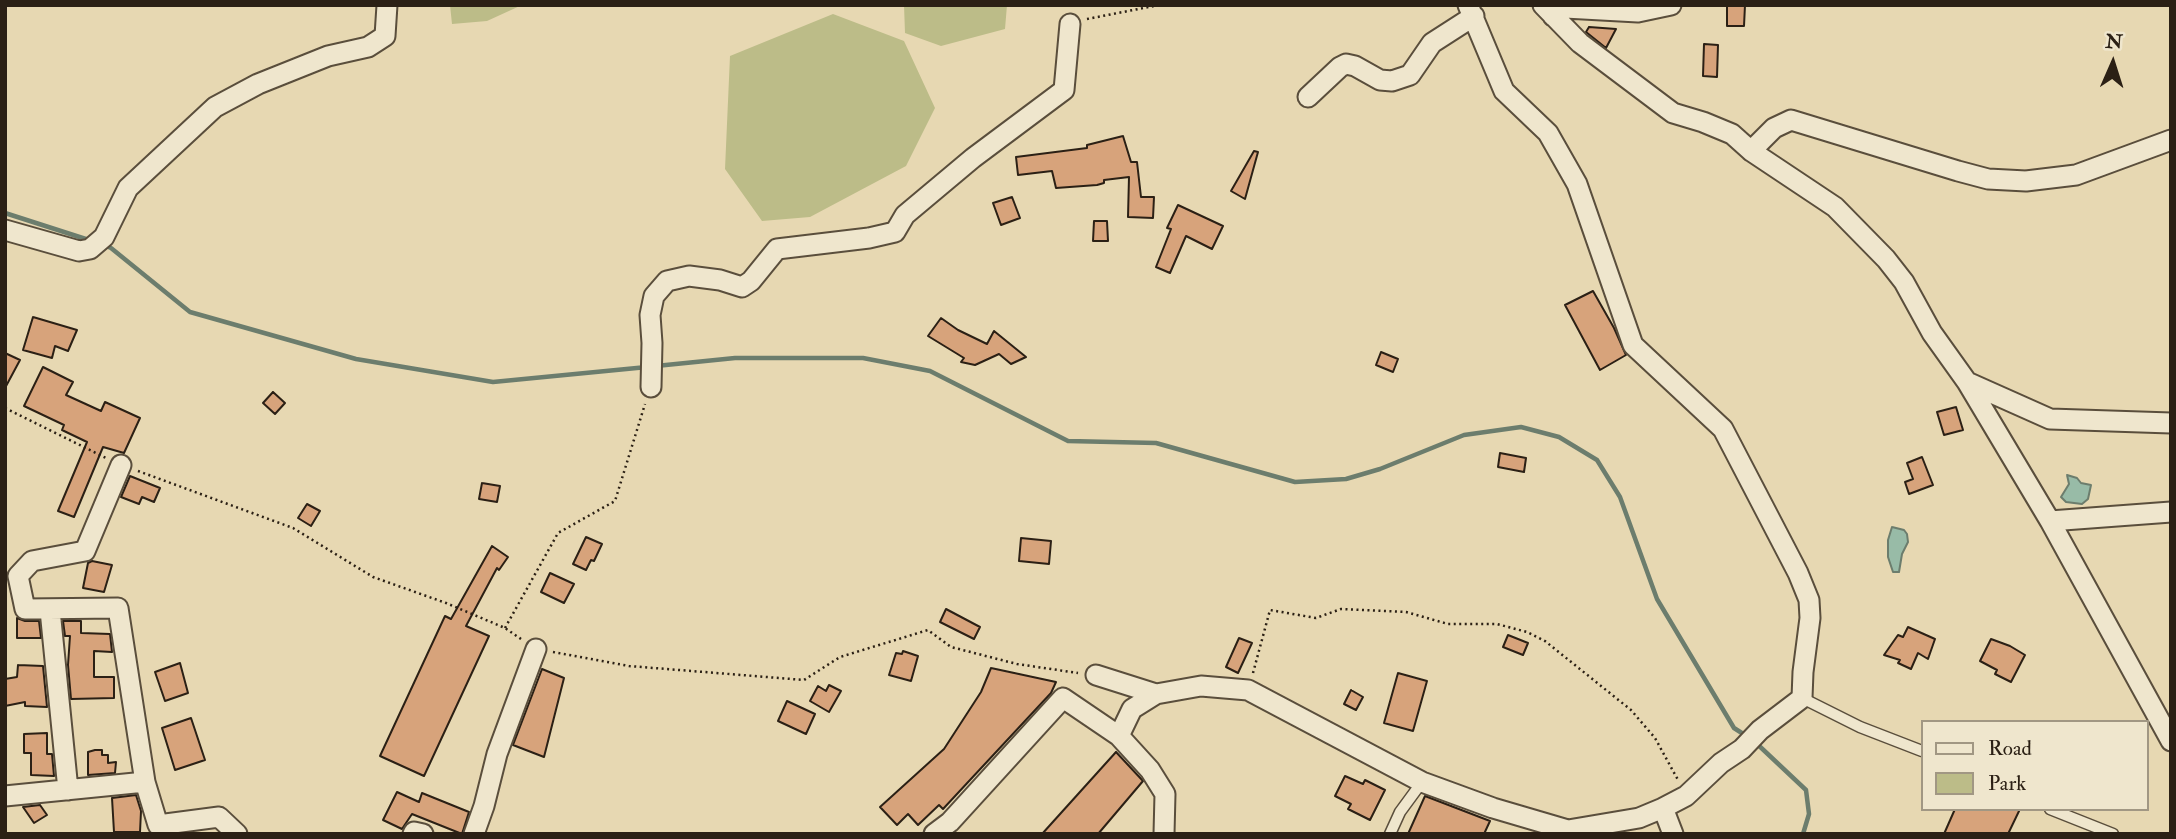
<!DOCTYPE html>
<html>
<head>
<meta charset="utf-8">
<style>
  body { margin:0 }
  #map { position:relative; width:2176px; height:839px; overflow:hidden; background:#e7d8b2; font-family:"IM FELL Double Pica",serif }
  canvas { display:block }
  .frame { position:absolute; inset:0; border:7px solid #2b2015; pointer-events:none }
  .legend { position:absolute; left:1921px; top:720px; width:228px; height:91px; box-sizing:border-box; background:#efe6cd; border:2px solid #a19783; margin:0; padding:9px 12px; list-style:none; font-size:21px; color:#2b2015 }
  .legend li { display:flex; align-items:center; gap:14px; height:35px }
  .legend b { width:35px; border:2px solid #a19783 }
  .north { position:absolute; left:2078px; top:28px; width:70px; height:70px; -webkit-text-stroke:5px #efe6cd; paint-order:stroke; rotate:3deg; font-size:19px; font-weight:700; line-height:28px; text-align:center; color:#2b2015 }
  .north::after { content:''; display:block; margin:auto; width:24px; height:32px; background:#2b2015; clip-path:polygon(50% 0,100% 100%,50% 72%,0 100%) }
</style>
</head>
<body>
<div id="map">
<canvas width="2176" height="839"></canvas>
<div class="frame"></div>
<ul class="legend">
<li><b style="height:9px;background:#efe6cd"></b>Road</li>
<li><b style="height:19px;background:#bcbc88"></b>Park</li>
</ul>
<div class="north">N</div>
</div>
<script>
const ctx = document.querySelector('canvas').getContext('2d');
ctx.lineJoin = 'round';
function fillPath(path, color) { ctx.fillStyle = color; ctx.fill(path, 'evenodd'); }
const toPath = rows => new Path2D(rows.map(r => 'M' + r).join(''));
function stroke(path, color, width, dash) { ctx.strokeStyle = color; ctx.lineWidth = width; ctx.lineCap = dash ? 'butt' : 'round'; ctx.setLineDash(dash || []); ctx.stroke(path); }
fillPath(toPath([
  [450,5,522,5,487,21,452,24],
  [904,5,1007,5,1005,29,941,46,905,33],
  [833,14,904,41,935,108,906,166,810,217,762,221,725,169,730,56]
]), '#bcbc88');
const water = toPath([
  [2067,475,2077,478,2081,483,2091,485,2088,499,2082,504,2066,502,2061,497,2069,484,2067,475],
  [1892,527,1904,530,1907,534,1908,542,1902,554,1899,572,1893,572,1888,557,1888,540,1892,527]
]);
fillPath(water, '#98bba7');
stroke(water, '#6c7d6d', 2);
stroke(toPath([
  [5,213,92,241],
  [104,245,111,248,190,312,356,359,493,382,647,367],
  [656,366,735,358,863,358,930,371,1068,441,1156,443,1295,482,1346,479,1380,469,1464,435,1521,427,1559,437,1597,460,1620,497,1657,599,1734,728,1748,737],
  [1755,742,1806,790,1809,814,1803,834]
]), '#6c7d6d', 4.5);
const building = toPath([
  [1727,5,1745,5,1744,26,1727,26,1727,5],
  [1589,27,1616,29,1606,48,1586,32,1589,27],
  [1704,44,1718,45,1717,77,1703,76,1704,44],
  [1123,136,1131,162,1137,162,1141,197,1154,197,1153,218,1128,217,1129,177,1104,180,1104,183,1097,185,1056,188,1052,171,1018,175,1016,157,1087,148,1087,145,1123,136],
  [1254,151,1258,152,1245,199,1231,191,1254,151],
  [1012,197,1020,218,1001,225,993,203,1012,197],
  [1178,205,1223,226,1212,249,1186,236,1170,273,1156,267,1171,229,1167,228,1178,205],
  [1094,221,1107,221,1108,241,1093,241,1094,221],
  [1593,291,1614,328,1626,355,1600,370,1565,305,1593,291],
  [33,317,77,330,68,351,55,346,52,358,23,350,33,317],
  [941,318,958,330,987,344,994,331,1026,357,1011,364,999,354,975,365,961,362,964,358,928,336,941,318],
  [1381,352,1398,359,1393,372,1376,365,1381,352],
  [5,353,20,360,5,388,5,353],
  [43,367,73,382,66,395,101,411,105,402,140,418,124,453,103,447,74,517,58,511,87,442,62,430,64,425,24,406,43,367],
  [273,392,285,403,275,414,263,403,273,392],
  [1956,407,1963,430,1944,435,1937,412,1956,407],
  [1500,453,1526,458,1524,472,1498,467,1500,453],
  [1922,457,1933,485,1909,494,1905,482,1913,479,1907,463,1922,457],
  [130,476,160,488,154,502,142,497,139,504,121,497,130,476],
  [482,483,500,486,497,502,479,499,482,483],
  [307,504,320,511,311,526,298,518,307,504],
  [586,537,602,544,594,561,591,560,586,570,573,564,586,537],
  [1021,538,1051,541,1049,564,1019,561,1021,538],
  [492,546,508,557,499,570,497,568,466,626,489,636,424,776,380,756,445,616,451,619,492,546],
  [92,561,112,565,104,592,83,588,88,563,92,561],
  [550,573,574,584,564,603,541,592,550,573],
  [946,609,980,627,974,639,940,622,946,609],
  [17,618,25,621,39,621,41,638,17,638,17,618],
  [63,621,81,621,81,633,110,634,112,652,94,651,94,677,114,677,114,698,71,699,68,665,70,636,65,636,63,621],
  [1908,627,1935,639,1928,659,1918,653,1911,669,1898,663,1900,660,1884,655,1898,635,1903,637,1908,627],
  [1508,635,1528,643,1523,655,1503,647,1508,635],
  [1239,638,1252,643,1238,673,1226,667,1239,638],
  [1991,639,2010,646,2025,655,2011,682,1995,674,1997,670,1980,661,1991,639],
  [903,651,918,656,911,681,889,675,896,653,902,654,903,651],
  [180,663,188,693,165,701,155,672,180,663],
  [18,665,43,666,47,707,25,706,25,702,5,706,5,679,17,677,18,665],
  [991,668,1056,682,1051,693,943,809,939,805,918,825,908,814,897,825,880,807,944,749,981,692,991,668],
  [542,669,564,678,544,757,513,745,542,669],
  [1398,673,1427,681,1413,731,1384,723,1398,673],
  [829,685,841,691,829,712,810,701,818,686,826,691,829,685],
  [1351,690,1363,697,1356,710,1344,704,1351,690],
  [787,701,815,714,806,734,778,721,787,701],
  [191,718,205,760,175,770,162,728,191,718],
  [47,733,47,754,52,754,54,776,31,775,31,753,24,753,24,734,47,733],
  [95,750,102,750,102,755,108,755,108,763,116,762,115,773,88,775,88,752,95,750],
  [1116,752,1143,781,1098,834,1042,834,1116,752],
  [1345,776,1363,784,1365,780,1385,790,1370,820,1348,809,1351,804,1335,796,1345,776],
  [397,792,419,802,422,793,469,812,462,834,412,814,402,829,383,820,397,792],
  [136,795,141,811,140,832,114,832,112,798,136,795],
  [1425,796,1490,821,1484,834,1408,834,1425,796],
  [40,805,47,815,34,823,23,807,40,805],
  [1955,809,2020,809,2008,834,1944,834,1955,809]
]);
fillPath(building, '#d7a37b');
stroke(building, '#2b2015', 2);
const service = toPath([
  [1802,698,1860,727,1922,751],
  [2050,809,2113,834],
  [1390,834,1400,812,1422,782]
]);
const minor = toPath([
  [1468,5,1504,91,1548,133,1577,184,1633,345,1723,429,1798,573,1809,600,1810,618,1803,672,1802,698,1760,730,1742,749,1721,763,1686,796,1663,808,1673,834],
  [1543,5,1580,43,1673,113,1703,122,1732,134,1751,151,1835,207,1886,259,1904,282,1932,333,1967,382,2050,521,2171,741],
  [1553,16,1565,8,1638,12,1671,5],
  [1308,97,1340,67,1346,64,1355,66,1380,80,1392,81,1410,75,1432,43,1474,16],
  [1751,151,1774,128,1791,120,1958,171,1988,179,2026,181,2076,175,2171,140],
  [5,230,79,251,90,249,104,237,128,188,215,107,258,84,328,56,368,47,385,36,387,5],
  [1967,382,2050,419,2171,423],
  [651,387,652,343,650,315,654,296,667,281,689,276,720,280,742,287,751,281,777,249,869,238,895,232,905,215,973,158,1064,90,1070,24],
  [121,465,85,551,32,561,18,576,25,609,118,608,145,782,158,825,219,817,237,834],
  [2050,521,2171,512],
  [50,610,68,790],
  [1096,675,1156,694,1201,686,1248,690,1422,782,1493,808,1568,830,1639,818,1663,808],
  [1119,736,1150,770,1165,794,1164,834],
  [5,796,145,782],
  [413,834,414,832,423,834],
  [474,834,484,806,497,754,536,649],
  [934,834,950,822,1063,698,1119,736,1132,709,1156,694]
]);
stroke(service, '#5a4e3c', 13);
stroke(minor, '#5a4e3c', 23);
stroke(toPath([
  [1087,19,1159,5],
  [5,408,106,458],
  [138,471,293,528,373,577,446,603,505,628,521,639],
  [505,628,558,533,615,501,645,404],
  [553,652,629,666,804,680,840,657,928,630,951,647,1017,664,1078,673],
  [1253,673,1270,610,1316,618,1341,609,1406,612,1448,624,1497,624,1527,632,1545,641,1631,710,1655,738,1678,780]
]), '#2b2015', 2.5, [2, 3.5]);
stroke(service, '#efe6cd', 10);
stroke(minor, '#efe6cd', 19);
</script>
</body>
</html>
